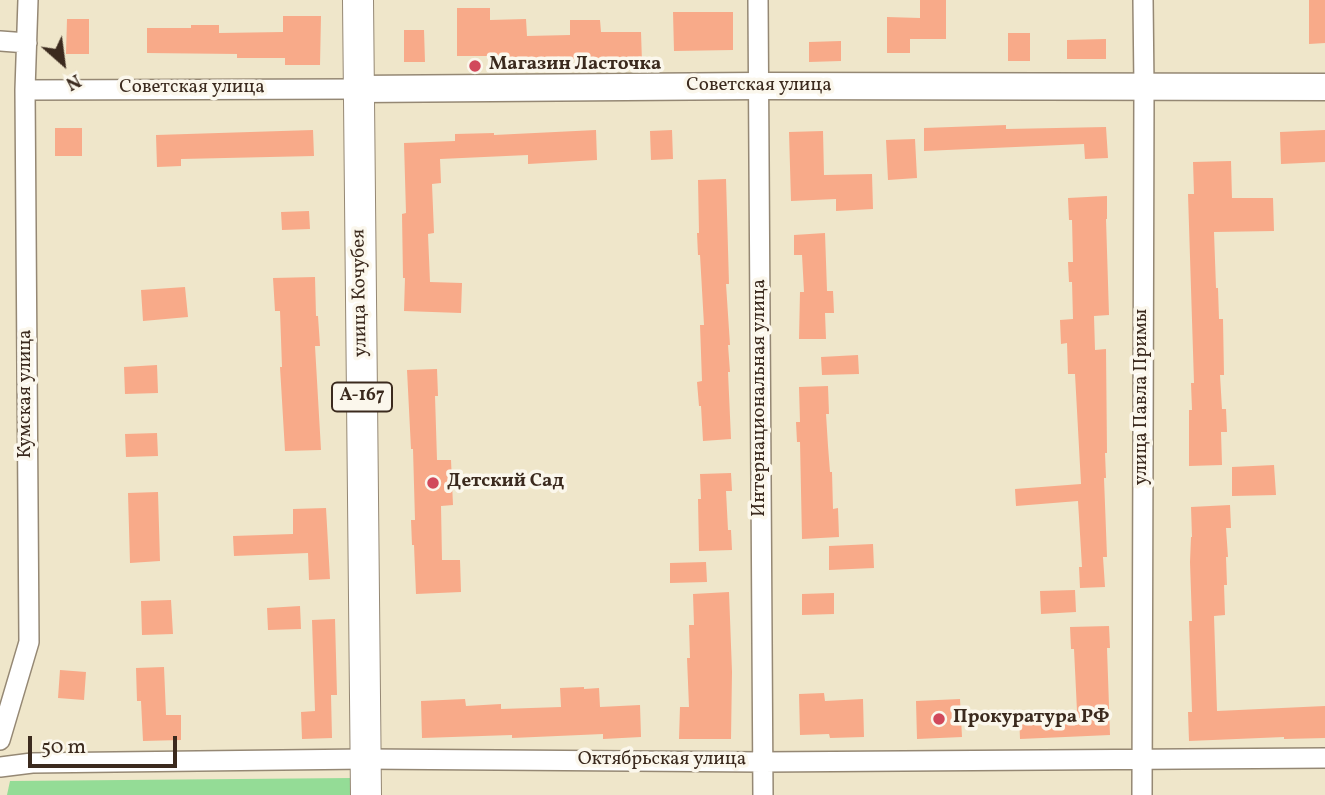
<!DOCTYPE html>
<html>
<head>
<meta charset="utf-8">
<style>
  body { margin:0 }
  #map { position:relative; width:1325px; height:795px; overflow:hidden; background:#efe6ca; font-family:Vollkorn,serif }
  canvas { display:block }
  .north { position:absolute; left:28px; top:28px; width:70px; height:70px; -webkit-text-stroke:5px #fbf7ec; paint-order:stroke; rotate:152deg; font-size:19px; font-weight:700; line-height:28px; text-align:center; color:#3b2a1e }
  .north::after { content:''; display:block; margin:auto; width:24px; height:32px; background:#3b2a1e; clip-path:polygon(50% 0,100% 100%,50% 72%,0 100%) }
  .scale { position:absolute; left:28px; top:736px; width:149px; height:32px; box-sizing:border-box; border:4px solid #3b2a1e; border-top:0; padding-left:9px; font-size:21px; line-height:24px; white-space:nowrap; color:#3b2a1e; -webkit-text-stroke:5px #fbf7ec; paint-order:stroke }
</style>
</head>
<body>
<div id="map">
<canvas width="1325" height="795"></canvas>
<div class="north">N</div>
<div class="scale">50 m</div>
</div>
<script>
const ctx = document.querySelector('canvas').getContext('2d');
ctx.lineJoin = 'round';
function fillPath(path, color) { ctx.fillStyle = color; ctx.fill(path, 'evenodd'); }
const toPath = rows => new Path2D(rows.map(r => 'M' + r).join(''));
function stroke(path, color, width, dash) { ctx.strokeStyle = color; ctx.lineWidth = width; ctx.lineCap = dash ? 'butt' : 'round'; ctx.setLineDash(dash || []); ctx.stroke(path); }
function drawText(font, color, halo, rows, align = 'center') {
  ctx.font = font + ' Vollkorn,serif'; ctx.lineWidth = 7; ctx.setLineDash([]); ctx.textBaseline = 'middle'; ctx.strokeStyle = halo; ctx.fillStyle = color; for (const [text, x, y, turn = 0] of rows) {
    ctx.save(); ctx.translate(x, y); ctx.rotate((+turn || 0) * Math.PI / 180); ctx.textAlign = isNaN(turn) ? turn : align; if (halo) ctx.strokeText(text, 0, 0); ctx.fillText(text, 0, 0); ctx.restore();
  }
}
fillPath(toPath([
  [352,778,352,795,7,795,10,781]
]), '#94dc96');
fillPath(toPath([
  [920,0,946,0,946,39,910,39,910,53,887,53,887,17,920,18],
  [1309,0,1325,0,1325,43,1309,44],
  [457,8,490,8,490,20,526,19,527,36,570,35,570,20,600,20,601,32,641,32,642,62,605,62,605,59,557,59,557,61,531,62,531,58,506,58,506,56,457,56],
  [673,12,733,12,733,50,674,51],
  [283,16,321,16,320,65,285,65,285,58,237,58,237,54,147,53,147,28,191,28,191,25,219,25,219,33,283,32],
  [67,19,89,19,89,54,66,54],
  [404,30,424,30,425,62,404,62],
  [1008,33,1030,33,1030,61,1008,61],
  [1106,39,1106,59,1067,59,1067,40],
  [841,41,841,61,809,62,809,42],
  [1006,125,1006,129,1106,127,1108,158,1085,159,1084,144,924,151,924,128],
  [55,128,82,128,82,156,55,156],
  [313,130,314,156,181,159,181,166,157,167,156,135],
  [596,130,597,160,528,164,528,155,440,159,441,183,432,184,434,233,428,234,430,282,462,283,461,313,404,311,405,278,403,278,402,214,406,213,404,143,455,141,455,134,494,133,494,135],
  [672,130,673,159,651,160,650,131],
  [1325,130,1325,162,1281,164,1280,132],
  [823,131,824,175,872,174,873,209,836,211,836,199,791,201,789,132],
  [915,139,917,178,888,180,886,140],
  [1231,161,1232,198,1273,198,1274,231,1214,232,1216,288,1218,288,1219,319,1223,319,1224,375,1220,375,1222,409,1226,409,1227,432,1221,432,1222,465,1189,466,1189,410,1192,410,1191,383,1194,383,1188,194,1194,194,1193,162],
  [726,179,729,284,726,284,730,345,728,345,730,372,728,372,731,439,703,441,701,406,699,406,697,382,702,381,700,325,704,325,700,255,698,255,697,233,699,233,698,180],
  [1107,196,1107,219,1106,219,1109,315,1094,316,1095,350,1106,349,1107,453,1105,453,1106,478,1104,478,1107,557,1103,557,1105,587,1080,588,1079,567,1082,567,1078,501,1016,506,1015,489,1081,484,1075,374,1068,374,1067,343,1061,344,1060,320,1073,319,1072,282,1069,282,1068,262,1073,262,1072,220,1069,220,1068,198],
  [309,211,310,229,282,230,281,212],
  [825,233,827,291,833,291,834,313,825,313,826,339,799,339,800,292,804,292,802,255,794,255,794,235],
  [315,277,316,316,318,316,320,346,315,346,321,450,285,451,280,367,282,367,280,311,275,311,273,278],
  [185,287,188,317,143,321,141,290],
  [858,355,859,374,822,375,821,357],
  [157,365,158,393,125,394,124,367],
  [437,369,438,396,435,396,437,460,451,460,453,505,441,506,442,560,460,560,461,592,416,594,414,545,412,545,411,520,415,520,413,449,411,449,407,370],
  [828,386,829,414,826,414,828,446,830,472,832,472,833,509,838,508,839,537,802,539,800,442,797,442,796,422,800,422,799,387],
  [157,433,158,456,126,457,125,434],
  [1274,465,1276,495,1232,496,1232,467],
  [731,473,732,491,726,491,728,530,731,530,732,550,699,551,698,499,701,499,700,474],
  [158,492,160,561,130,563,128,493],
  [1230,505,1231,528,1226,528,1228,557,1226,557,1227,585,1224,585,1225,615,1214,616,1217,711,1325,706,1325,738,1284,739,1284,737,1189,741,1188,712,1192,712,1189,621,1192,621,1190,562,1191,537,1192,537,1191,507],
  [326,508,330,579,309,580,308,553,234,556,233,536,293,534,293,509],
  [873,544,874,568,829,570,829,546],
  [706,562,707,582,670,583,670,563],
  [1075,590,1076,612,1041,614,1040,591],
  [729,592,732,672,731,739,679,739,680,707,689,707,687,658,690,658,689,625,694,625,693,594],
  [834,593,834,614,802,615,802,594],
  [171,600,173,634,142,635,141,601],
  [300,606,301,629,268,630,267,608],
  [335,619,337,695,331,695,332,738,302,739,301,712,315,711,312,620],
  [1109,626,1110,648,1107,648,1110,735,1020,739,1019,713,1077,711,1074,649,1071,649,1070,627],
  [164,667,166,715,181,715,181,740,143,741,141,701,137,701,136,668],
  [60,670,86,672,84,700,58,698],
  [584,687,584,689,599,688,600,707,640,705,641,737,603,739,603,734,512,738,512,735,422,738,421,701,465,699,466,706,501,704,501,709,561,707,560,688],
  [824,693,825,701,863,699,864,737,830,738,829,734,800,735,799,694],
  [960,699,962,737,917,739,916,701]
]), '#f8aa89');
const street = toPath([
  [758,0,763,795],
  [0,41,27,43],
  [25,90,359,89],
  [0,740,29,642,25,90,28,0],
  [0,767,32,763,365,759,763,762,1325,758],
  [1142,795,1144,87,1143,0]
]);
const secondary = toPath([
  [359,89,758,86,1325,87]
]);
const primary = toPath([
  [358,0,366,795]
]);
stroke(street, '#958874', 22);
stroke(secondary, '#958874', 29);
stroke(primary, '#958874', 32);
stroke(street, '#fff', 19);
stroke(secondary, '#fff', 26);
stroke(primary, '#fff', 30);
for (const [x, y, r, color] of [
  [475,66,7,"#d1495b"],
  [433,483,7,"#d1495b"],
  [939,719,7,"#d1495b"]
]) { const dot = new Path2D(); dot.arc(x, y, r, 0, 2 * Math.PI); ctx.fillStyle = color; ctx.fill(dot); stroke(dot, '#fbf7ec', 2.5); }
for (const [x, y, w] of [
  [362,397,60]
]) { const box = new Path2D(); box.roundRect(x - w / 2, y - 14.5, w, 29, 5); ctx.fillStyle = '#fbf7ec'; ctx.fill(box); stroke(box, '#3b2a1e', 2); }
drawText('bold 18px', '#3b2a1e', null, [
  ["А-167",362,397]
]);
drawText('bold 19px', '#3b2a1e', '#fbf7ec', [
  ["Магазин Ласточка",489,66],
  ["Детский Сад",447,483],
  ["Прокуратура РФ",953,719]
], 'left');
drawText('19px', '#3b2a1e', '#fbf7ec', [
  ["Советская улица",759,87],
  ["Советская улица",192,89],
  ["улица Кочубея",361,293,-91],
  ["Кумская улица",27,394,-90],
  ["улица Павла Примы",1143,397,-90],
  ["Интернациональная улица",761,398,-90],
  ["Октябрьская улица",662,761]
]);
</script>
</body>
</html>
